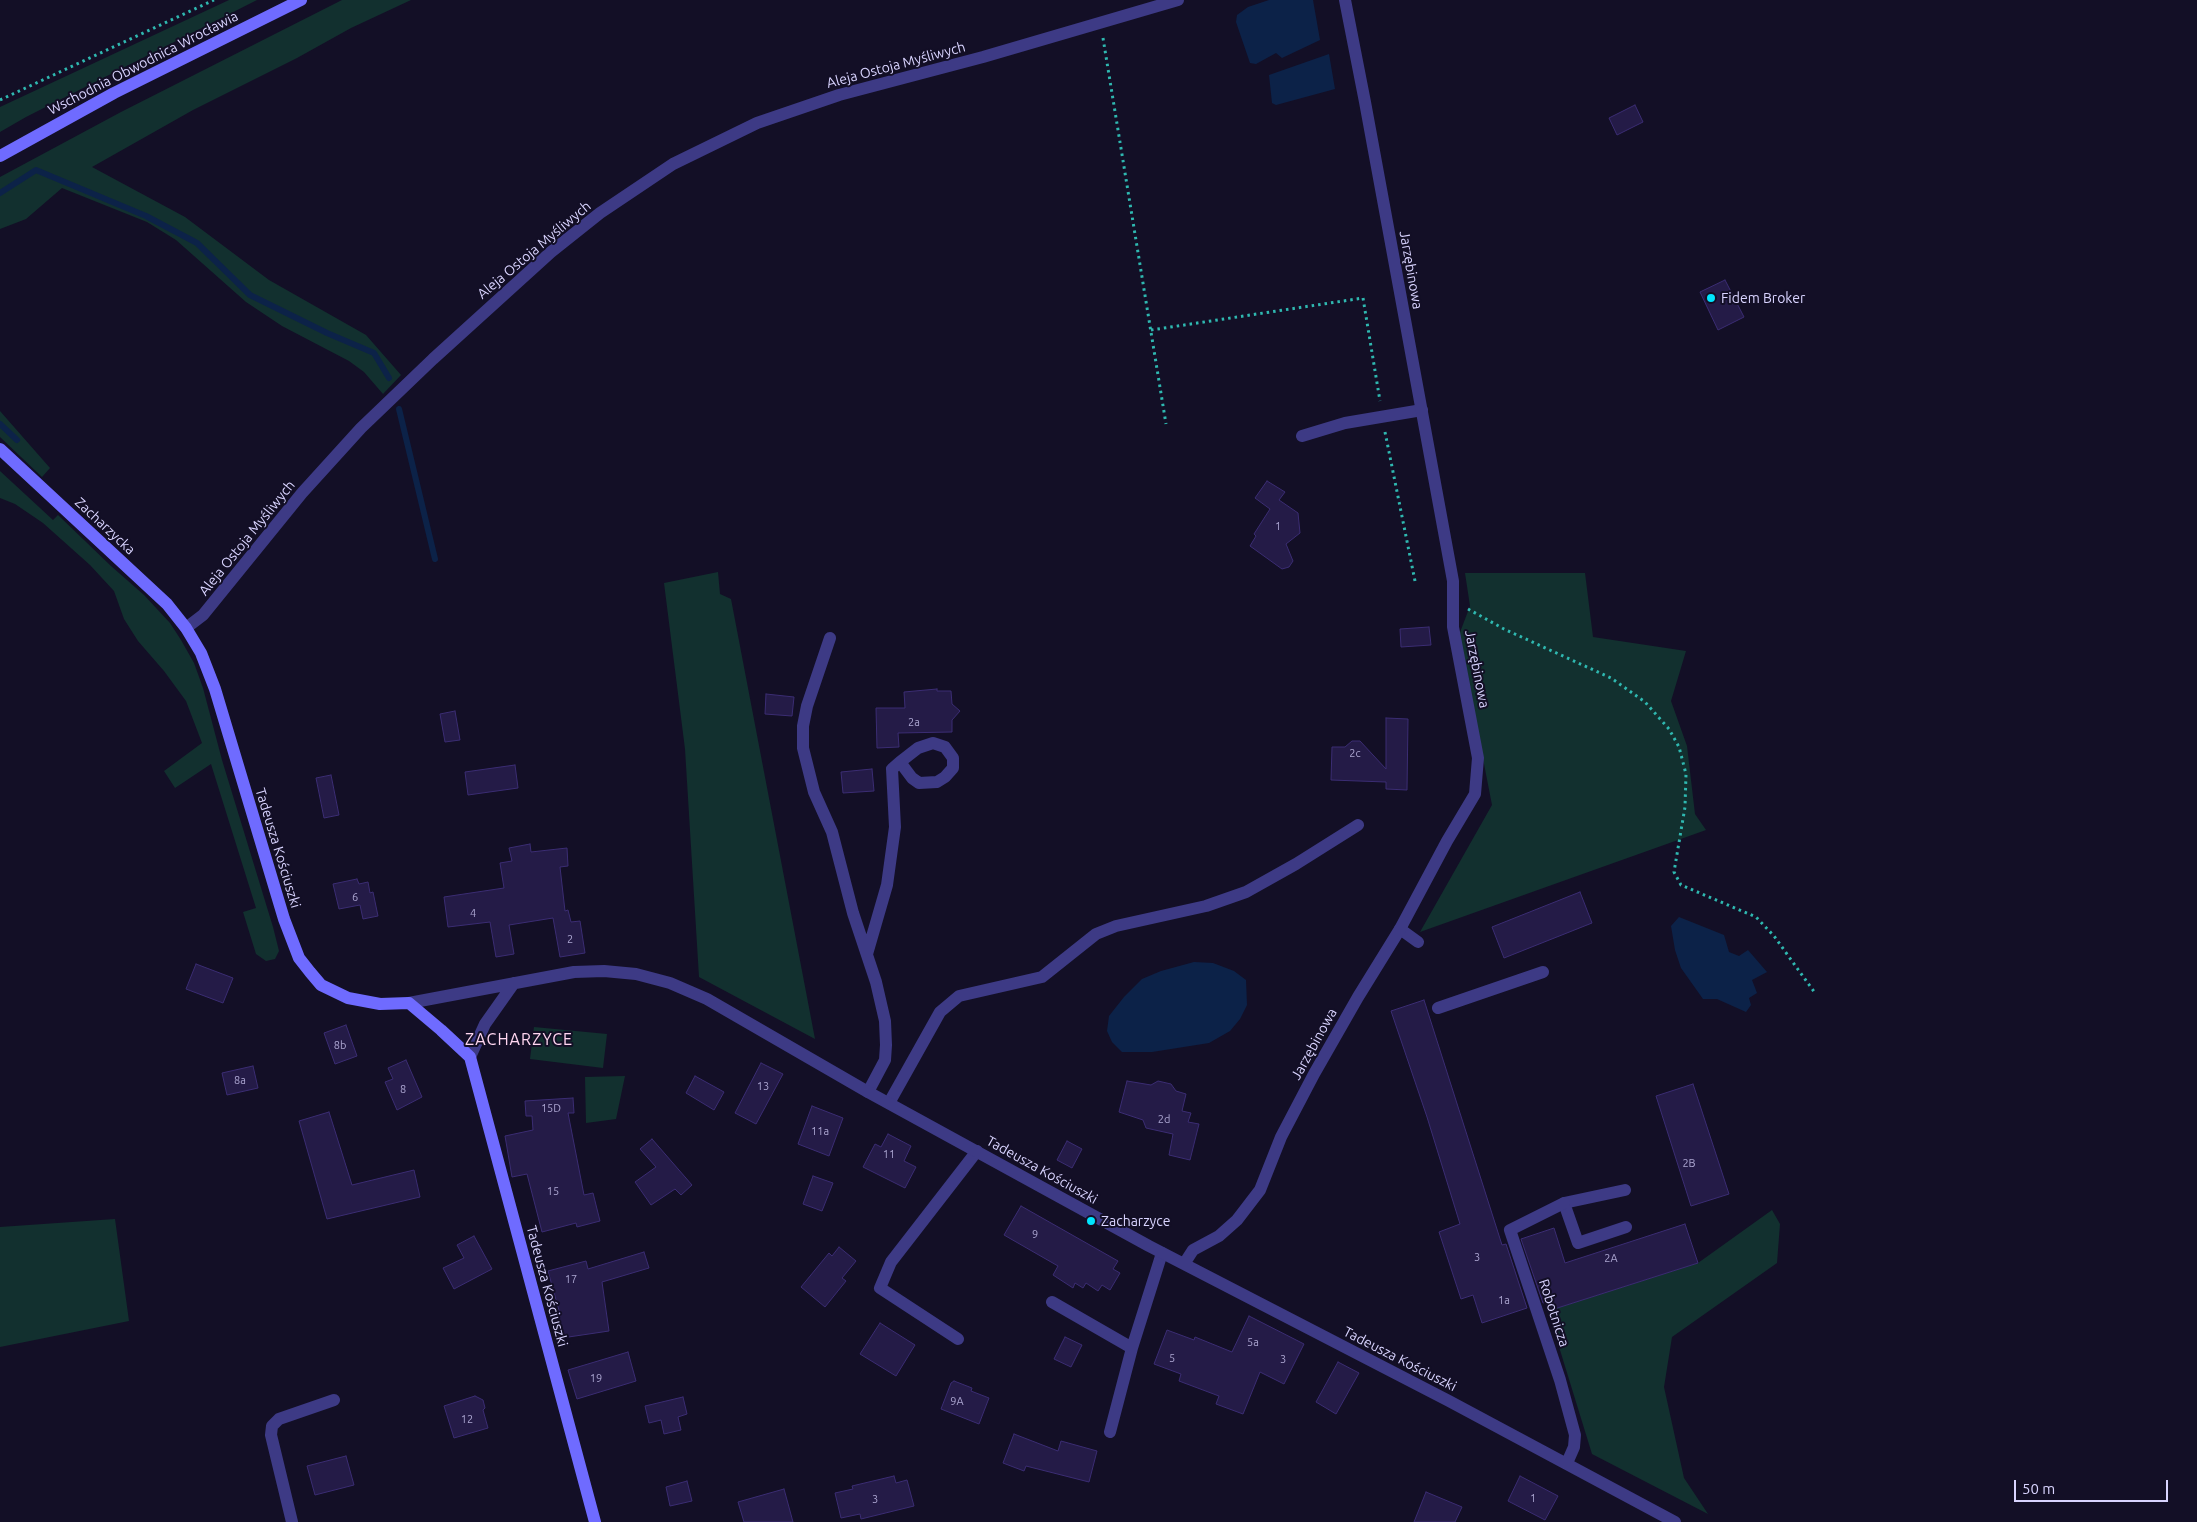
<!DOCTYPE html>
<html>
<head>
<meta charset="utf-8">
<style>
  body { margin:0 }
  #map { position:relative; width:2197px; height:1522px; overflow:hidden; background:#130f26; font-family:Ubuntu,sans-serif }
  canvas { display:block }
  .scale { position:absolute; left:2014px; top:1480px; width:154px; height:22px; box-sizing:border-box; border:2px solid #d9d4ff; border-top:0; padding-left:6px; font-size:15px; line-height:18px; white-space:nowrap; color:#d9d4ff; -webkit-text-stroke:4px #130f26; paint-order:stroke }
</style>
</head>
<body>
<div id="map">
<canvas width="2197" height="1522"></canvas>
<div class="scale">50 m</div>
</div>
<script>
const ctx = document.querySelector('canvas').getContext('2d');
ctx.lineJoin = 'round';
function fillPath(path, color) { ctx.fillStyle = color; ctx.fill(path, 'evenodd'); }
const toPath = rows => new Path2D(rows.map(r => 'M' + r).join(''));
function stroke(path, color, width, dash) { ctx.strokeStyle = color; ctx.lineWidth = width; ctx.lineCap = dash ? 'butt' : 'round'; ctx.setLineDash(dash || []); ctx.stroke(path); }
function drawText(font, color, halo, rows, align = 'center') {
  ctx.font = font + ' Ubuntu,sans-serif'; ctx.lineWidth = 4; ctx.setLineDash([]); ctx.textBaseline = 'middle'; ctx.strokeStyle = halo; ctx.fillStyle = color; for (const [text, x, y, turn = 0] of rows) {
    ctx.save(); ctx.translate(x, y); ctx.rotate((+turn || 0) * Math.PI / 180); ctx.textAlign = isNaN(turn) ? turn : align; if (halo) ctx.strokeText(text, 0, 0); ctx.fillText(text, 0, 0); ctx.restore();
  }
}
fillPath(toPath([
  [229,0,257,0,26,117,0,132,0,107],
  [342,0,411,0,351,28,297,58,193,110,92,167,185,217,269,280,366,335,401,375,383,394,364,372,349,361,282,326,246,302,176,240,147,222,62,188,26,219,0,229,0,177,121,112],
  [0,411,50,468,42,477,0,437],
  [0,471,53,520,58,515,111,566,144,595,170,623,181,640,194,663,203,688,222,760,273,927,279,951,275,959,266,961,256,954,243,912,256,908,211,764,175,788,164,771,202,743,186,701,164,671,138,641,124,619,114,591,90,565,43,523,15,504,0,498],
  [718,572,720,594,731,599,815,1039,699,977,685,749,664,583],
  [1465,573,1585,573,1593,637,1686,651,1671,701,1687,746,1695,814,1706,830,1420,932,1492,805,1459,635,1470,606],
  [534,1027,607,1034,603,1068,530,1059],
  [625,1076,616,1119,586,1123,585,1077],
  [1772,1210,1780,1224,1777,1263,1672,1337,1664,1387,1684,1478,1708,1514,1592,1454,1548,1311,1698,1263],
  [115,1219,129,1321,0,1347,0,1227]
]), '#12302f');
fillPath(toPath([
  [1269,0,1313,0,1320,40,1282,58,1276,53,1256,64,1250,63,1236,22,1237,15,1248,7],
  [1329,54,1335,89,1276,105,1272,103,1269,75],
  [1679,917,1724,935,1729,952,1739,956,1748,950,1767,972,1752,980,1757,993,1749,998,1751,1005,1746,1012,1717,999,1703,999,1681,968,1675,950,1671,926],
  [1194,962,1213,963,1234,971,1246,980,1247,1005,1240,1019,1230,1031,1209,1043,1152,1052,1122,1052,1112,1042,1107,1031,1109,1016,1124,997,1142,979,1161,971]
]), '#0c2248');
stroke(toPath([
  [0,193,36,170,146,216,197,243,250,295,327,333,374,353,389,378],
  [399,409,435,559],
  [0,424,17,440]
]), '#0c2248', 6);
const building = toPath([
  [1635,105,1643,122,1617,135,1609,118,1635,105],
  [1725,280,1744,317,1718,330,1700,292,1725,280],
  [1267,481,1285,492,1279,500,1298,513,1300,533,1286,544,1293,561,1289,567,1282,569,1250,546,1256,536,1254,534,1270,509,1255,498,1267,481],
  [1429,627,1431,645,1401,647,1400,629,1429,627],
  [937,689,937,691,951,691,952,704,960,711,952,720,952,732,898,733,899,747,877,748,876,708,905,708,904,692,937,689],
  [766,694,794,697,792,716,765,714,766,694],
  [455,711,460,740,445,742,440,714,455,711],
  [1386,718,1408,719,1407,790,1386,789,1386,782,1331,780,1332,747,1345,747,1352,741,1360,741,1386,769,1386,718],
  [515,765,518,788,468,795,465,772,515,765],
  [872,769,874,791,843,793,841,772,872,769],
  [331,775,339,815,324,818,316,778,331,775],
  [530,844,531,852,567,848,568,866,560,867,565,911,568,910,571,922,580,921,585,953,560,957,553,918,509,925,514,954,496,957,490,922,448,927,444,897,504,888,500,863,512,861,509,848,530,844],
  [357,879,359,884,368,882,370,893,373,892,378,916,363,919,360,905,339,909,333,884,357,879],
  [1580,892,1592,923,1504,958,1492,927,1580,892],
  [196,964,233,978,223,1003,186,989,196,964],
  [1424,1000,1502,1245,1506,1244,1527,1308,1482,1323,1473,1295,1461,1299,1439,1232,1460,1224,1427,1117,1391,1011,1424,1000],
  [346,1025,357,1056,335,1064,324,1033,346,1025],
  [406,1060,422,1097,397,1110,385,1082,393,1079,388,1068,406,1060],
  [761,1063,783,1074,756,1124,735,1113,761,1063],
  [253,1066,258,1088,227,1095,222,1073,253,1066],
  [695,1076,724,1092,714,1110,686,1093,695,1076],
  [1127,1081,1151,1085,1158,1081,1171,1084,1176,1091,1186,1094,1182,1111,1191,1113,1188,1122,1199,1124,1190,1160,1169,1155,1173,1134,1146,1128,1143,1120,1119,1112,1127,1081],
  [1693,1084,1729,1194,1691,1206,1656,1096,1693,1084],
  [573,1098,574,1113,568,1113,584,1195,593,1193,600,1221,577,1227,576,1223,542,1232,527,1174,512,1177,505,1136,533,1130,532,1116,526,1116,525,1101,573,1098],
  [812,1106,843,1118,829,1156,798,1144,812,1106],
  [329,1112,352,1185,414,1170,420,1197,327,1219,299,1121,329,1112],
  [888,1134,911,1146,904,1161,916,1167,905,1188,863,1167,875,1144,881,1147,888,1134],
  [652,1139,692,1185,681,1195,675,1189,651,1205,635,1182,656,1167,640,1149,652,1139],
  [1067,1141,1082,1149,1072,1168,1057,1160,1067,1141],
  [813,1176,833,1183,822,1211,803,1204,813,1176],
  [1021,1206,1118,1261,1113,1269,1120,1273,1110,1290,1102,1285,1098,1291,1086,1283,1083,1288,1075,1283,1073,1288,1053,1275,1058,1266,1004,1235,1021,1206],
  [1685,1224,1698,1263,1548,1311,1546,1302,1543,1303,1521,1239,1554,1228,1565,1263,1685,1224],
  [474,1236,492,1269,454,1289,443,1268,464,1258,457,1245,474,1236],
  [839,1247,856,1261,842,1278,846,1281,825,1307,801,1287,829,1253,832,1256,839,1247],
  [644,1252,649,1268,602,1282,609,1331,555,1339,552,1315,560,1314,548,1271,586,1261,588,1269,644,1252],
  [1249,1316,1304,1344,1284,1384,1260,1372,1243,1414,1216,1404,1219,1396,1179,1381,1181,1374,1154,1364,1167,1330,1194,1340,1195,1337,1232,1352,1249,1316],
  [880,1323,915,1345,896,1376,860,1354,880,1323],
  [1065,1337,1082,1345,1071,1367,1054,1359,1065,1337],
  [628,1352,636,1381,577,1399,568,1370,628,1352],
  [1338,1362,1359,1373,1336,1414,1316,1402,1338,1362],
  [954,1381,972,1388,971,1391,989,1398,979,1424,941,1409,951,1383,954,1381],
  [475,1396,483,1400,485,1408,483,1410,488,1428,454,1438,444,1406,475,1396],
  [683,1397,687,1414,678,1417,681,1430,664,1434,661,1420,649,1423,645,1406,683,1397],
  [1014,1434,1058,1451,1061,1441,1097,1451,1089,1482,1026,1466,1024,1471,1003,1463,1014,1434],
  [346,1456,354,1485,315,1495,307,1466,346,1456],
  [894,1476,896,1483,907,1480,914,1506,861,1519,860,1514,841,1518,835,1493,853,1489,852,1486,894,1476],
  [1520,1476,1558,1496,1545,1520,1508,1501,1520,1476],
  [687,1481,692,1501,670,1506,666,1487,687,1481],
  [784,1489,793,1522,744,1522,738,1502,784,1489],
  [1426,1492,1462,1507,1455,1522,1414,1522,1426,1492]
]);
fillPath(building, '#241b47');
stroke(building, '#3b2d73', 1);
stroke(toPath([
  [1103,38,1166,424],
  [0,100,214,0],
  [1151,330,1363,298,1380,401],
  [1385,432,1415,581],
  [1468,609,1504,629,1611,678,1645,702,1669,729,1679,747,1686,774,1685,807,1674,872,1681,885,1756,917,1774,936,1815,993]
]), '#2fb8b0', 3, [2.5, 4]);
stroke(toPath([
  [1302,436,1345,423,1422,410],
  [830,638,807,706,803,726,803,748,814,792,832,832,853,913,876,982,885,1021,886,1045,885,1060,868,1092],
  [1400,929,1418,942],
  [867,954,887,885,895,827,892,769,900,762,918,748,933,743,945,747,953,758,953,768,945,777,937,782,919,783,912,778,900,762],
  [1438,1008,1543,972],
  [889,1103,940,1012,959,996,1042,977,1096,934,1116,926,1206,906,1246,892,1296,864,1358,825],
  [1625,1190,1564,1203,1578,1243,1626,1227],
  [1052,1302,1132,1348],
  [958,1339,880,1288,891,1262,977,1151],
  [1110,1432,1132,1348,1162,1253],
  [292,1522,271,1435,272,1426,279,1419,334,1400]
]), '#3d3a85', 12);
stroke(toPath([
  [186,628,203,615,302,493,361,428,433,359,551,252,600,213,673,164,757,123,839,95,983,57,1178,0],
  [409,1003,574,972,604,971,636,974,670,983,707,999,868,1092,1149,1246,1449,1401,1675,1522],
  [470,1057,485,1024,514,983],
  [1564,1203,1510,1230,1560,1380,1575,1435,1574,1447,1567,1463],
  [1184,1264,1193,1250,1219,1236,1237,1220,1260,1190,1281,1137,1314,1074,1358,997,1400,929,1447,841,1475,794,1478,758,1453,627,1453,581,1365,102,1345,0]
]), '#3d3a85', 12);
stroke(toPath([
  [0,156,114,93,301,0],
  [0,449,167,604,186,628,201,653,215,689,284,919,299,958,310,972,321,985,348,998,380,1004,409,1003,441,1030,470,1057,595,1522]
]), '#6f6bff', 12);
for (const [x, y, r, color] of [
  [1711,298,5,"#00e5ff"],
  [1091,1221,5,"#00e5ff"]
]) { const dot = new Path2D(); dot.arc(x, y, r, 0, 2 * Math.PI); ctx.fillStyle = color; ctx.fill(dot); stroke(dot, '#130f26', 2); }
drawText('11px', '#aca6d1', null, [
  ["1",1278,526],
  ["2a",914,722],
  ["2c",1355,753],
  ["6",355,897],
  ["4",473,913],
  ["2",570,939],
  ["8b",340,1045],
  ["8a",240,1080],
  ["13",763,1086],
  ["8",403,1089],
  ["15D",551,1108],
  ["2d",1164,1119],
  ["11a",820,1131],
  ["11",889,1154],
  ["2B",1689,1163],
  ["15",553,1191],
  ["9",1035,1234],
  ["3",1477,1257],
  ["2A",1611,1258],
  ["17",571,1279],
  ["1a",1504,1300],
  ["5a",1253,1342],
  ["5",1172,1358],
  ["3",1283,1359],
  ["19",596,1378],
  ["9A",957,1401],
  ["12",467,1419],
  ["1",1533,1498],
  ["3",875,1499]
]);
drawText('14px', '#d9d4ff', '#130f26', [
  ["Wschodnia Obwodnica Wrocławia",143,63,-27],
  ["Aleja Ostoja Myśliwych",896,65,-15],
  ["Aleja Ostoja Myśliwych",534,250,-40],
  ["Jarzębinowa",1411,270,80],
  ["Zacharzycka",105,526,43],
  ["Aleja Ostoja Myśliwych",247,538,-51],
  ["Jarzębinowa",1477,669,79],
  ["Tadeusza Kościuszki",278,848,73],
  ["Jarzębinowa",1314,1044,-61],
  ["Tadeusza Kościuszki",1042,1170,29],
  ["Tadeusza Kościuszki",547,1286,75],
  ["Robotnicza",1554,1313,72],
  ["Tadeusza Kościuszki",1400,1359,27]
]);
drawText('14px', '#d9d4ff', '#130f26', [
  ["Fidem Broker",1721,298],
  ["Zacharzyce",1101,1221]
], 'left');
ctx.letterSpacing = '1px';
drawText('16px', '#ffd6f0', '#130f26', [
  ["ZACHARZYCE",519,1040]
]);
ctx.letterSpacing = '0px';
</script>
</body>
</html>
